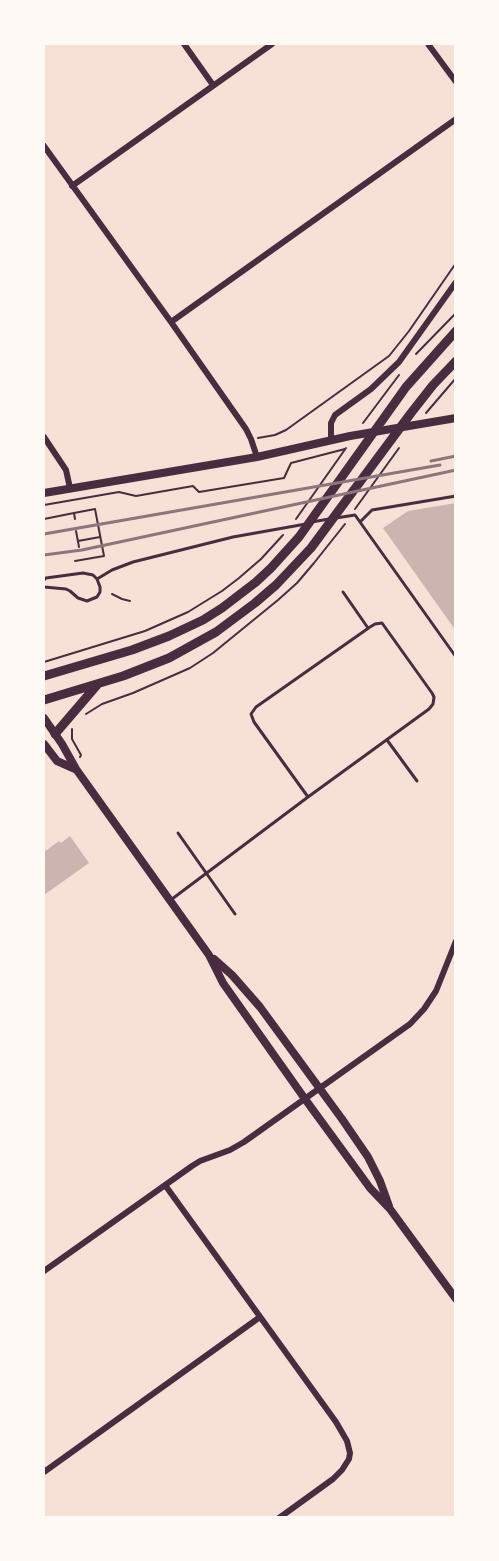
<!DOCTYPE html>
<html>
<head>
<meta charset="utf-8">
<style>
  body { margin:0 }
  #map { position:relative; width:499px; height:1561px; overflow:hidden; background:#f7e1d7; font-family:Roboto,sans-serif }
  canvas { display:block }
  .frame { position:absolute; inset:0; border:45px solid #fffaf5; pointer-events:none }
</style>
</head>
<body>
<div id="map">
<canvas width="499" height="1561"></canvas>
<div class="frame"></div>
</div>
<script>
const ctx = document.querySelector('canvas').getContext('2d');
ctx.lineJoin = 'round';
function fillPath(path, color) { ctx.fillStyle = color; ctx.fill(path, 'evenodd'); }
const toPath = rows => new Path2D(rows.map(r => 'M' + r).join(''));
function stroke(path, color, width, dash) { ctx.strokeStyle = color; ctx.lineWidth = width; ctx.lineCap = dash ? 'butt' : 'round'; ctx.setLineDash(dash || []); ctx.stroke(path); }
fillPath(toPath([
  [456,503,456,631,383,528,408,511],
  [70,836,89,863,44,895,44,852,59,841,61,843]
]), '#ccb4b1');
stroke(toPath([
  [416,354,456,313],
  [426,413,456,378],
  [363,423,399,375],
  [258,438,275,435,286,430,389,356,409,331,456,263],
  [44,505,119,492,136,496,193,486,199,492,284,478,291,463,345,449],
  [355,509,399,448],
  [74,513,95,509,104,556,75,561],
  [44,519,74,513,75,519],
  [296,519,346,448],
  [76,531,79,547],
  [78,541,100,537],
  [112,594,122,599,130,601],
  [44,662,145,631,188,612,222,591,239,578,261,559,283,535],
  [86,714,102,704,133,693,190,668,213,653,278,600,297,583,314,563,345,524],
  [72,729,72,739,81,755,80,757]
]), '#4a2c40', 2);
stroke(toPath([
  [336,518,355,515,456,657],
  [312,522,329,519],
  [360,522,372,510,456,496],
  [97,579,112,570,133,562,233,537,306,524],
  [44,580,46,578,83,573,93,575,97,579,100,587,100,592,97,597,87,601,78,598,70,591,66,589,44,587],
  [343,592,368,628],
  [387,740,417,781],
  [178,833,235,914],
  [172,899,308,797,429,709,433,704,434,697,432,693,382,623,375,624,370,627,256,707,251,714,254,722,308,797]
]), '#4a2c40', 3);
stroke(toPath([
  [184,44,213,85],
  [428,44,456,82],
  [44,146,171,322,246,429,251,439,257,457],
  [72,186,272,44],
  [171,322,456,119],
  [44,437,66,470,70,488],
  [331,440,331,423,335,415,371,389,399,362,456,282],
  [165,1185,336,1422,347,1441,350,1453,349,1459,342,1470,333,1479,279,1518],
  [44,1271,192,1166,200,1161,230,1150,244,1142,410,1024,424,1009,436,991,456,941],
  [44,1472,260,1317]
]), '#4a2c40', 6);
stroke(toPath([
  [44,493,257,457,350,436,456,418],
  [44,718,62,744,76,769,209,955,223,983,305,1099,370,1188,390,1209,456,1299],
  [44,744,57,761,75,769],
  [214,959,232,975,260,1007,342,1119,368,1157,380,1181,389,1206]
]), '#4a2c40', 8);
stroke(toPath([
  [44,676,132,650,169,636,203,620,222,608,256,582,271,568,299,537,406,387,456,331],
  [44,700,123,676,169,658,216,632,255,603,276,585,311,548,411,413,433,385,456,361],
  [55,734,97,685]
]), '#4a2c40', 9);
stroke(toPath([
  [431,461,456,456],
  [44,534,440,465],
  [44,555,82,550,456,470]
]), '#8f747c', 3);
</script>
</body>
</html>
